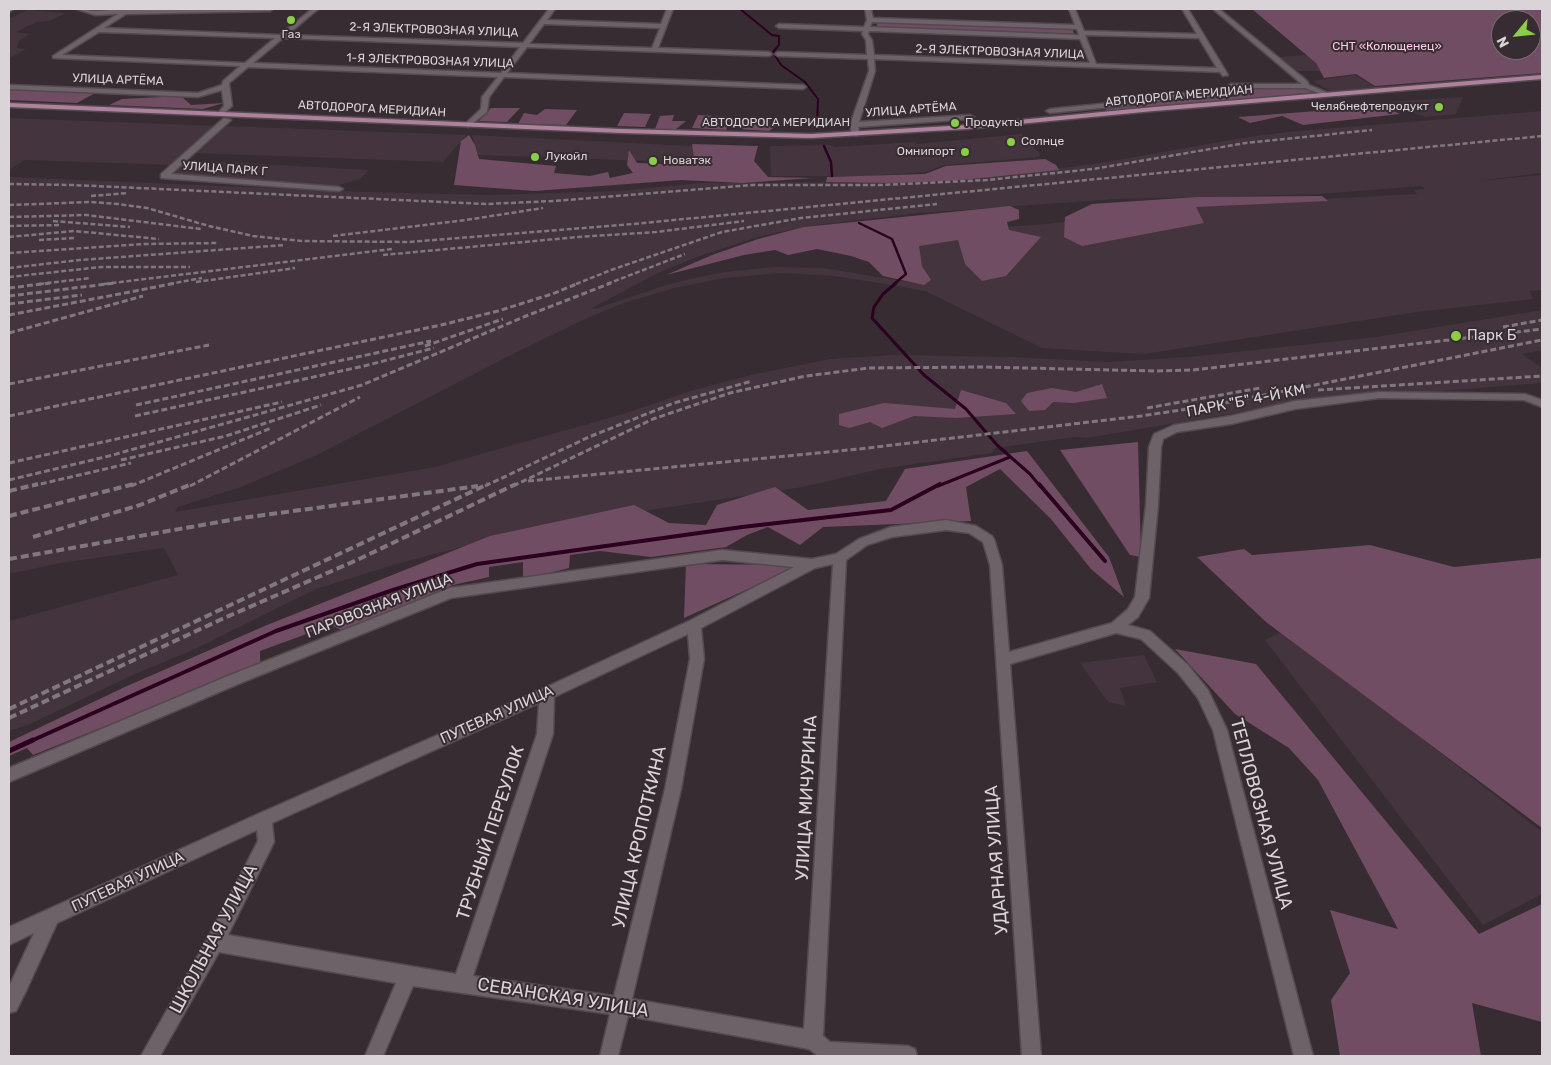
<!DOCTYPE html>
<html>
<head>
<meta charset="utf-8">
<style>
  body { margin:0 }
  #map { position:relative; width:1551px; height:1065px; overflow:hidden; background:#372c32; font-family:Rubik,sans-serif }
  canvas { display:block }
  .frame { position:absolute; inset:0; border:10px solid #dad3d7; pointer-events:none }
  .north { position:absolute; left:1491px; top:10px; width:50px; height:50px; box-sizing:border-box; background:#372c32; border:1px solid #786f74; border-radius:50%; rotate:242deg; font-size:14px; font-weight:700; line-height:20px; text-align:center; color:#dad3d7 }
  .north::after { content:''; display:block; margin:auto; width:18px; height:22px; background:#8ace47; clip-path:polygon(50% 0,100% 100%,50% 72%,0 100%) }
</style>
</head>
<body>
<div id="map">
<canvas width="1551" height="1065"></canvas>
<div class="frame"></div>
<div class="north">N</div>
</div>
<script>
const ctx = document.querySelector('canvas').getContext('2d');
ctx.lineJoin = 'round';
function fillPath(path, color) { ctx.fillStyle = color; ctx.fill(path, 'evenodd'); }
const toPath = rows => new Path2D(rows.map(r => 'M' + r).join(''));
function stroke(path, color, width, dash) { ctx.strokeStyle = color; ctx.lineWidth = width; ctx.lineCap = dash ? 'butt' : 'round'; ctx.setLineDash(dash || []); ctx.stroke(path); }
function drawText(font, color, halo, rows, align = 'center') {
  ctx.font = font + ' Rubik,sans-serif'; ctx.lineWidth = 4; ctx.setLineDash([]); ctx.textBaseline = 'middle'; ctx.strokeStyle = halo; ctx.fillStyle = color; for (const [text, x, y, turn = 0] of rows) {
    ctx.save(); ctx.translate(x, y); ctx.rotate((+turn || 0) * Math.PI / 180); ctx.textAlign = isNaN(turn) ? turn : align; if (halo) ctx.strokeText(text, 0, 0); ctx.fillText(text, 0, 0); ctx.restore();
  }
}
fillPath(toPath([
  [27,10,66,13,49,21,37,22,16,32,30,34,19,41,17,48,26,49,9,59,9,19],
  [1307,55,1316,63,1320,71,1298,71,1279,57],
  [1355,75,1377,88,1330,91,1313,81],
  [1463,97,1456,114,1425,117,1386,102],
  [1542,111,1542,173,1477,181,1542,175,1542,290,1530,291,1533,299,1417,312,1144,354,1042,348,925,291,898,286,834,276,781,273,724,278,674,288,624,303,587,318,517,352,317,455,241,487,178,507,175,512,435,467,623,414,694,390,755,374,830,359,893,355,1011,357,1107,362,1189,357,1376,337,1542,310,1542,350,1522,354,1542,368,1542,383,1300,402,1087,438,1075,437,995,448,992,453,880,469,803,487,583,520,504,536,400,563,316,589,193,650,135,674,28,725,9,731,9,621,178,575,164,548,61,563,9,574,9,177,366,192,492,195,617,191,701,183,857,182,1036,172,1112,161,1236,139,1287,132],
  [1421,186,1425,189,1414,190,1417,194,1194,206,1046,224,978,229,900,240,921,284,823,268,774,267,724,272,690,279,663,286,595,309,592,308,660,272,705,254,765,235,816,225,919,213,1116,199,1320,194],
  [9,118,219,126,174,165,25,160,9,170],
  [227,126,466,135,443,162,194,153],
  [1022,134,1040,154,1039,157,945,165,925,172,867,176,771,176,770,146,832,145,834,147,915,142,917,144],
  [472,135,710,147,707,163,478,155],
  [189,160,369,170,360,179,336,186,169,176],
  [1284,631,1542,832,1542,894,1483,925,1265,640],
  [1144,655,1157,682,1120,688,1126,706,1108,702,1080,663]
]), '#44343e');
fillPath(toPath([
  [1252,9,1542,9,1542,73,1375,86,1356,74,1324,78,1316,63],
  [1501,20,1531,20,1531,50,1501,50],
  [877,21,1072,28,1075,36,877,28],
  [1247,88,1300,88,1314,90,1314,94,1109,111,1105,109,1145,105,1156,102,1230,97,1240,95],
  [9,89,97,92,77,103,9,100],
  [181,96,191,105,224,103,203,109,109,105,122,99],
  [1383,106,1400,114,1303,125,1282,116,1250,123,1238,117],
  [491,108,520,108,507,122,479,121],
  [545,109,577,110,566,125,518,124,524,113,537,115],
  [624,113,651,114,645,127,617,126],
  [674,115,672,121,686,121,675,130,655,129,660,116],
  [698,115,732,117,726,130,692,128],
  [742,117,754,118,754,123,776,126,769,131,738,129],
  [469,135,475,145,479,159,556,166,554,173,590,176,608,172,610,178,633,173,627,165,629,150,637,163,695,165,692,144,758,146,754,161,768,177,813,178,742,183,681,180,534,191,454,185,461,141],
  [1045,159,1056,165,1059,170,962,180,895,183,826,182,827,177,925,174,946,166],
  [1322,196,1328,201,1196,207,1204,223,1082,246,1064,237,1065,217,1092,204,1197,197],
  [1010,206,1019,210,1019,219,1007,222,1009,230,1041,237,1006,276,982,281,965,264,958,240,919,246,922,266,931,280,924,285,883,276,869,262,851,256,817,249,788,255,775,250,744,255,666,275,712,255,758,239,804,227],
  [1102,384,1107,398,1074,403,1053,402,1045,410,1029,411,1021,401,1027,393,1052,388,1076,392],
  [961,390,1006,403,1016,414,956,418,914,416,882,428,870,422,849,428,839,425,839,414,884,403,955,409],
  [1138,442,1141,557,1130,555,1060,450],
  [1027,451,1109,557,1124,597,1091,569,1051,519,1000,469,966,487,971,521,823,527,800,545,768,527,747,535,726,547,651,557,600,551,570,555,569,568,523,580,523,562,489,567,489,577,453,585,343,631,331,625,260,651,260,664,33,755,27,748,9,756,9,742,127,686,267,625,490,536,634,505,669,523,706,525,717,505,775,487,808,510,886,501,905,469],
  [1370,545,1454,567,1542,558,1542,828,1266,622,1197,557,1244,549,1252,555],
  [686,564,801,565,684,618],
  [1175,649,1256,664,1479,934,1542,904,1542,1022,1472,1003,1481,1056,1340,1056,1331,1000,1350,973,1330,910,1398,929,1318,780,1289,748,1235,714]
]), '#714d63');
stroke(toPath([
  [740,9,772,35,779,36,779,45,773,52,781,65,805,82,818,99,817,126]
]), '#2c001f', 2);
stroke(toPath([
  [817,129,817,124],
  [824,146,831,162,832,176],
  [859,223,892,239,906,274,894,284]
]), '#2c001f', 2.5);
stroke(toPath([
  [896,283,883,294,874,307,872,318,924,375,966,409,997,445,1030,474,1040,486],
  [938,486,1010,457]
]), '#2c001f', 3);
stroke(toPath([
  [1039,484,1105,561],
  [31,741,276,631,393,590,477,564,742,527,891,510,940,484]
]), '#2c001f', 4);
stroke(toPath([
  [9,751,33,740]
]), '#2c001f', 5);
const minor = toPath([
  [77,9,95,11,127,9,273,9,270,11,126,14,104,28,280,35,312,9,318,9,287,35,523,43,549,9,555,9,547,20,661,24,667,9,673,9,658,48,769,52,772,54,769,56,527,47,507,73,803,85,806,87,803,89,504,77,489,97,487,112,468,127,464,125,481,109,482,97,498,77,248,67,229,83,232,106,222,115,218,113,224,106,222,90,198,97,9,89,9,85,198,93,222,85,223,81,240,66,53,58,53,56,118,14,95,15,77,9],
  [544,24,660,28,652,48,529,44,544,24],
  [99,32,275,38,245,63,62,55,99,32],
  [283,38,520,47,501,73,253,63,283,38],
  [865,9,871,9,873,18,1075,25,1069,9,1075,9,1084,31,1197,34,1182,9,1188,9,1228,75,1223,76,1220,72,874,59,875,71,859,122,970,115,974,117,970,119,858,127,860,134,856,136,852,134,850,125,869,71,868,59,778,56,775,54,778,52,867,55,866,40,862,34,863,31,779,28,776,26,779,24,864,27,867,20,865,9],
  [872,22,1077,29,1079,35,870,27,872,22],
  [869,31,1080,39,1090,63,874,55,872,40,868,34,869,31],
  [1085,35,1199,38,1217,68,1096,64,1085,35],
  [1213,9,1219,9,1307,81,1309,85,1330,94,1330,96,1326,96,1305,88,1235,88,1234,93,1223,97,1185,97,1131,105,1050,113,1046,111,1050,109,1131,101,1155,96,1185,93,1222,93,1228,91,1228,86,1231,84,1302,84,1213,9],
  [224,118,231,120,171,174,339,187,343,189,339,191,161,178,161,174,224,118],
  [1379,392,1525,394,1542,400,1542,407,1524,400,1379,398,1295,409,1231,424,1177,432,1163,439,1161,447,1158,505,1149,598,1138,617,1128,625,1150,631,1188,665,1208,690,1227,730,1313,1056,1294,1056,1213,730,1198,698,1178,673,1141,639,1116,633,1010,664,1041,1056,1022,1056,990,565,983,542,969,533,946,530,892,537,867,545,846,560,823,1036,830,1042,908,1046,915,1049,917,1056,818,1056,809,1049,628,1016,618,1056,600,1056,610,1014,413,986,383,1056,365,1056,396,983,219,952,160,1056,141,1056,209,936,258,841,257,830,57,923,27,989,16,1011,9,1013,9,987,34,933,9,945,9,927,258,814,542,689,689,621,794,567,722,560,451,598,238,684,9,782,9,768,228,676,450,588,722,550,812,559,836,554,859,539,891,527,946,520,976,526,992,536,994,539,1002,565,1009,652,1112,623,1128,609,1135,597,1146,505,1149,447,1154,434,1174,425,1231,416,1295,401,1379,392],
  [833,564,804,1029,632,999,681,789,704,659,701,628,815,568,833,564],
  [688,634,690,659,665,789,614,996,473,976,553,734,554,697,688,634],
  [539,703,537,734,456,974,228,935,274,842,272,823,539,703]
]);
const major = toPath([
  [9,9,14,9,9,12,9,9],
  [1542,75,1542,79,1154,111,967,129,811,138,621,133,9,107,9,103,621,129,811,134,967,125,1154,107,1542,75]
]);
stroke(minor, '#53494f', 3);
stroke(major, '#53494f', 3);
fillPath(minor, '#6e6269');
fillPath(major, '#ae829d');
stroke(toPath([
  [9,184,73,185,486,204,554,201,752,185,881,185,987,180,1093,169,1246,143,1372,130],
  [91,196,128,193],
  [9,205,91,202,118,204,147,208,209,226,253,236,302,241,409,242,633,224,1542,136],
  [9,217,86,215,201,229],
  [53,221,130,227],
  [9,226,61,225],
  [333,236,466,220,543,208],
  [9,237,74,231,159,239],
  [39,240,74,238],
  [9,253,145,244,218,243],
  [383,255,578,237,656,232,744,221],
  [9,268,80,260,285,245],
  [9,277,101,267,190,267],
  [196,282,295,268],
  [39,284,91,278],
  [104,284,392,249],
  [169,284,202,278],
  [576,284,611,270,722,232,801,218,937,204],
  [607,284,685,254]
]), '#81787d', 2.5, [5, 2.5]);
stroke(toPath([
  [9,288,50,283],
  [150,288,176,283],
  [9,296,115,283],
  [9,304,82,295],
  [9,315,156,287],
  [1503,327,1542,320],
  [9,333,143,296],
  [425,346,503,319],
  [9,384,209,345],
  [1318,390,1542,376],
  [136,405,431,341],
  [1147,408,1260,388],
  [9,416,441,325,498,311,552,294,579,283],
  [135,416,364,366,434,348],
  [121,460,226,436,321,405],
  [9,463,282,402],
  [9,480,109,456,362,385,526,316,611,283],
  [528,481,859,449,1141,416,1214,405,1542,340],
  [32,486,131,463],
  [131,486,271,428],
  [190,486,360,397],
  [485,486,589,437,674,403,752,381],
  [513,486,653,419,730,393,806,376,869,368,981,367,1156,371,1193,370,1542,329]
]), '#81787d', 3, [6, 3]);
stroke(toPath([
  [9,491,38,484],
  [9,516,134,484],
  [33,537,140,505,192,484],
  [9,559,242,518,478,486],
  [9,709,488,484],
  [9,718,222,619,357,560,516,484]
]), '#81787d', 4, [8, 4]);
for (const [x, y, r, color] of [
  [291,20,5,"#8ace47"],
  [1439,107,5,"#8ace47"],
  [955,123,5,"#8ace47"],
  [1011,142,5,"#8ace47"],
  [965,152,5,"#8ace47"],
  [535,157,5,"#8ace47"],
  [653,161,5,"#8ace47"],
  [1456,336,6,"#8ace47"]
]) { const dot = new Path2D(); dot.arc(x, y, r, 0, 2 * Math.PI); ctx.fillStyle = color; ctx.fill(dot); stroke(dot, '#372c32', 2); }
drawText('12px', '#dad3d7', '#372c32', [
  ["2-Я ЭЛЕКТРОВОЗНАЯ УЛИЦА",434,30,2],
  ["2-Я ЭЛЕКТРОВОЗНАЯ УЛИЦА",1000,52,2],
  ["1-Я ЭЛЕКТРОВОЗНАЯ УЛИЦА",430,61,2],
  ["УЛИЦА АРТЁМА",118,80,2],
  ["АВТОДОРОГА МЕРИДИАН",1179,96,-5],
  ["АВТОДОРОГА МЕРИДИАН",372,109,3],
  ["УЛИЦА АРТЁМА",911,110,-4],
  ["АВТОДОРОГА МЕРИДИАН",776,123],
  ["УЛИЦА ПАРК Г",225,169,4]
]);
drawText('12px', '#dad3d7', '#372c32', [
  ["Газ",291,35,"center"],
  ["Челябнефтепродукт",1429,107,"right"],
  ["Продукты",965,123],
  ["Солнце",1021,142],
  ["Омнипорт",955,152,"right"],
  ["Лукойл",545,157],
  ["Новатэк",663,161]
], 'left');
drawText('12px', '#ffc9e9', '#372c32', [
  ["СНТ «Колющенец»",1387,47]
]);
drawText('15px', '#dad3d7', '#372c32', [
  ["Парк Б",1467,336]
], 'left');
drawText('15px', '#dad3d7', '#372c32', [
  ["ПАРК \"Б\" 4-Й КМ",1246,401,-11],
  ["ПАРОВОЗНАЯ УЛИЦА",379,606,-21],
  ["ПУТЕВАЯ УЛИЦА",497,715,-24],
  ["ПУТЕВАЯ УЛИЦА",128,882,-25]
]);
drawText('18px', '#dad3d7', '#372c32', [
  ["УЛИЦА МИЧУРИНА",807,798,-87],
  ["ТЕПЛОВОЗНАЯ УЛИЦА",1261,814,75],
  ["ТРУБНЫЙ ПЕРЕУЛОК",491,833,-72],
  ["УЛИЦА КРОПОТКИНА",640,837,-77],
  ["УДАРНАЯ УЛИЦА",997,860,-94],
  ["ШКОЛЬНАЯ УЛИЦА",214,939,-62],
  ["СЕВАНСКАЯ УЛИЦА",563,998,9]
]);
</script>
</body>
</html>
